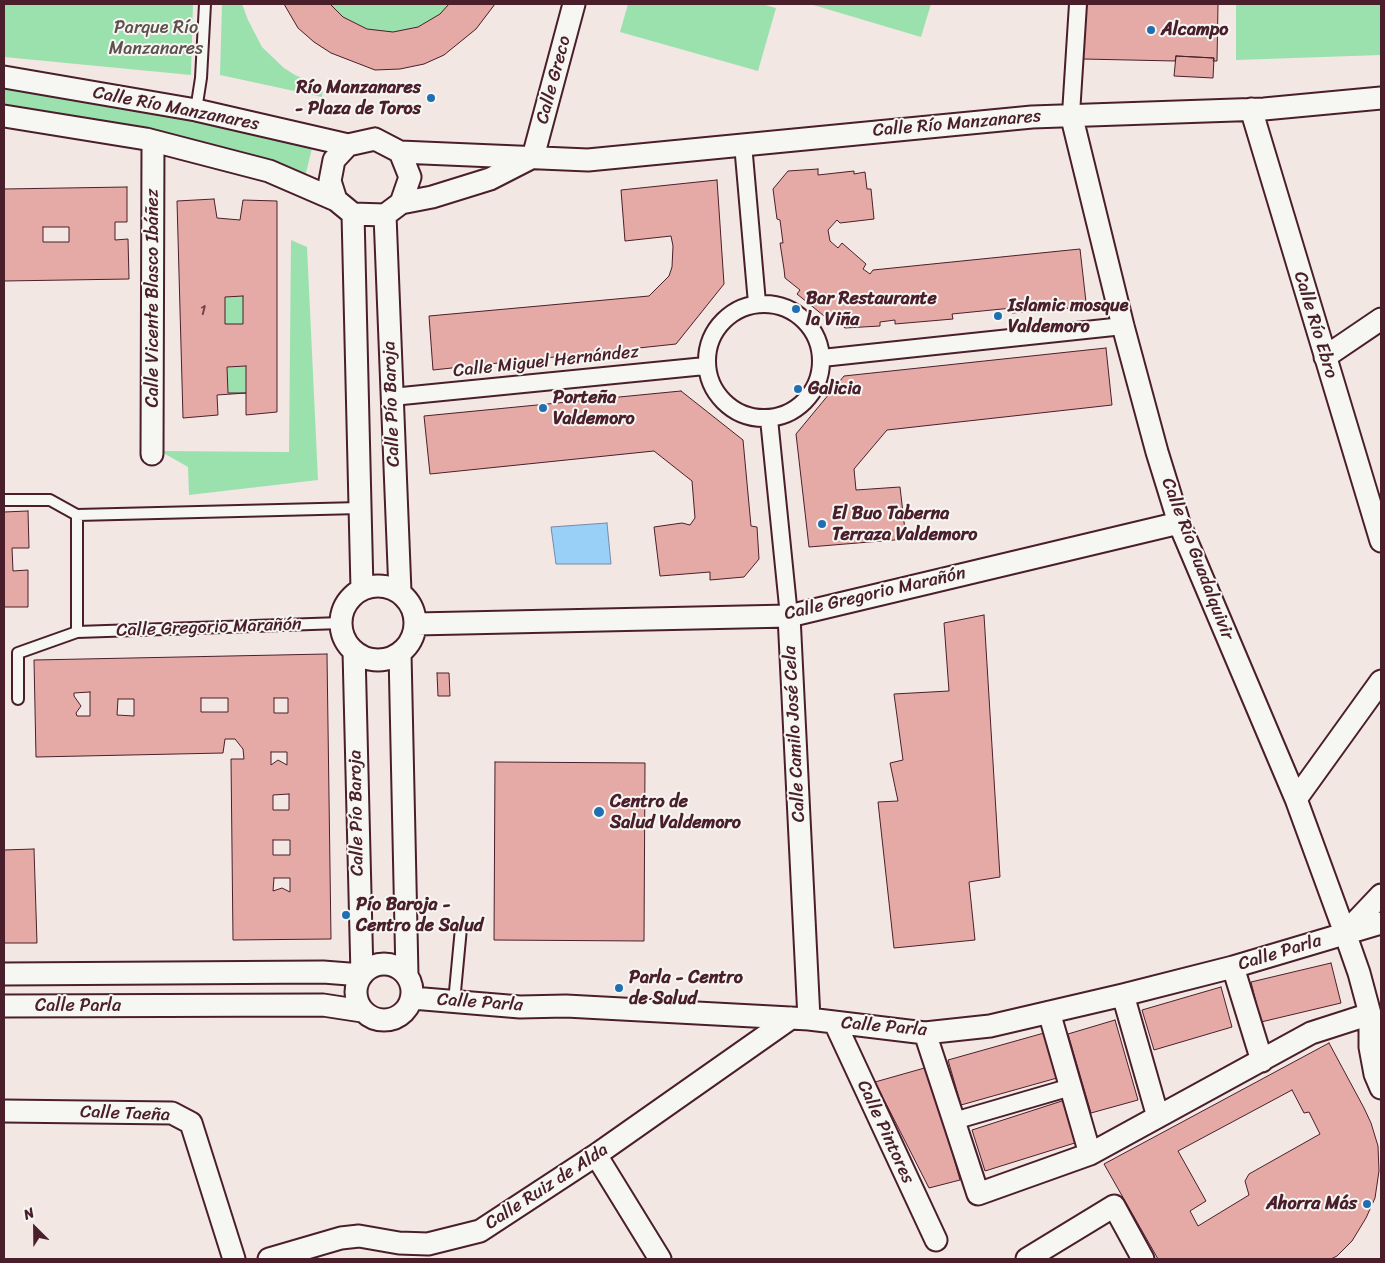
<!DOCTYPE html>
<html>
<head>
<meta charset="utf-8">
<style>
  body { margin:0 }
  #map { position:relative; width:1385px; height:1263px; overflow:hidden; background:#f3e7e3; font-family:Sriracha,sans-serif }
  canvas { display:block }
  .frame { position:absolute; inset:0; border:5px solid #4a1f2b; pointer-events:none }
  .north { position:absolute; left:10px; top:1203px; width:50px; height:50px; -webkit-text-stroke:4px #f6f6f2; paint-order:stroke; rotate:337deg; font-size:14px; font-weight:700; line-height:20px; text-align:center; color:#4a1f2b }
  .north::after { content:''; display:block; margin:auto; width:18px; height:22px; background:#4a1f2b; clip-path:polygon(50% 0,100% 100%,50% 72%,0 100%) }
</style>
</head>
<body>
<div id="map">
<canvas width="1385" height="1263"></canvas>
<div class="frame"></div>
<div class="north">N</div>
</div>
<script>
const ctx = document.querySelector('canvas').getContext('2d');
ctx.lineJoin = 'round';
function fillPath(path, color) { ctx.fillStyle = color; ctx.fill(path, 'evenodd'); }
const toPath = rows => new Path2D(rows.map(r => 'M' + r).join(''));
function stroke(path, color, width, dash) { ctx.strokeStyle = color; ctx.lineWidth = width; ctx.lineCap = dash ? 'butt' : 'round'; ctx.setLineDash(dash || []); ctx.stroke(path); }
function drawText(font, color, halo, rows, align = 'center') {
  ctx.font = font + ' Sriracha,sans-serif'; ctx.lineWidth = 4; ctx.setLineDash([]); ctx.textBaseline = 'middle'; ctx.strokeStyle = halo; ctx.fillStyle = color; for (const [text, x, y, turn = 0] of rows) {
    ctx.save(); ctx.translate(x, y); ctx.rotate((+turn || 0) * Math.PI / 180); ctx.textAlign = isNaN(turn) ? turn : align; if (halo) ctx.strokeText(text, 0, 0); ctx.fillText(text, 0, 0); ctx.restore();
  }
}
fillPath(toPath([
  [4,4,193,4,191,75,4,57],
  [222,4,242,4,248,20,262,47,284,68,295,75,323,88,322,97,220,75],
  [284,4,495,4,476,29,444,55,424,64,400,69,375,70,331,53,314,42,298,28],
  [628,4,762,4,776,8,758,71,620,32],
  [810,4,931,4,921,37],
  [1236,4,1381,4,1381,55,1236,60],
  [4,83,129,104,313,144,306,173,4,109],
  [291,240,307,247,318,480,189,495,188,467,160,451,289,452],
  [243,296,243,324,225,324,225,297],
  [246,366,246,393,228,393,227,367]
]), '#9be1ae');
const water = toPath([
  [607,523,611,564,556,564,551,527,607,523]
]);
fillPath(water, '#99d0f8');
stroke(water, '#7989a6', 1);
const building = toPath([
  [284,4,330,4,343,17,367,29,393,32,418,27,440,14,449,4,495,4,476,29,444,55,424,64,400,69,375,70,331,53,314,42,298,28,284,4],
  [1086,4,1218,4,1217,61,1213,61,1214,58,1176,56,1175,61,1083,59,1086,4],
  [1176,56,1214,58,1213,78,1174,76,1176,56],
  [818,169,818,175,854,171,854,174,865,172,867,189,871,189,874,219,840,223,837,220,828,230,830,241,838,248,842,243,866,264,863,269,870,274,873,270,1080,249,1086,302,1070,303,1071,308,1012,313,1012,308,952,314,953,319,895,324,895,320,880,322,880,326,845,328,831,316,829,320,797,294,800,290,785,278,784,269,780,243,783,243,780,220,777,219,773,189,788,171,818,169],
  [717,180,724,284,676,344,433,370,429,316,649,296,669,276,672,267,673,246,671,236,625,241,621,190,717,180],
  [127,187,127,222,115,222,115,240,128,239,129,279,4,281,4,189,127,187],
  [43,227,69,227,69,242,43,242,43,227],
  [214,199,217,218,240,220,243,200,277,201,277,412,246,415,246,393,217,395,218,415,183,418,177,201,214,199],
  [243,296,243,324,225,324,225,297,243,296],
  [246,366,246,393,228,393,227,367,246,366],
  [1106,348,1112,405,887,430,854,469,856,490,900,487,906,539,809,547,796,434,844,376,1106,348],
  [681,391,743,440,751,526,757,527,759,559,744,577,710,580,710,572,660,576,654,527,682,523,690,525,695,518,692,481,654,451,430,474,424,416,681,391],
  [28,511,29,548,12,548,13,571,28,570,28,607,4,607,4,512,28,511],
  [984,615,1000,877,969,882,975,940,894,948,878,802,898,801,890,763,903,760,894,694,949,691,944,623,984,615],
  [327,654,331,939,233,940,231,759,244,759,243,749,235,739,225,739,223,753,36,757,34,660,327,654],
  [90,692,90,716,77,716,76,713,81,706,74,696,74,693,90,692],
  [201,698,228,698,228,712,201,712,201,698],
  [274,698,288,698,288,713,274,713,274,698],
  [118,699,134,699,134,716,117,715,118,699],
  [271,752,287,752,287,765,278,760,271,765,271,752],
  [289,794,289,810,273,810,273,795,289,794],
  [273,840,290,840,290,855,273,855,273,840],
  [274,878,290,878,290,892,282,888,273,891,274,878],
  [437,673,449,673,450,696,438,696,437,673],
  [495,762,645,763,644,941,494,940,495,762],
  [34,849,37,943,4,943,4,850,34,849],
  [1331,963,1341,1003,1261,1022,1251,982,1331,963],
  [1221,987,1232,1027,1154,1050,1142,1010,1221,987],
  [1115,1020,1138,1100,1091,1113,1068,1034,1115,1020],
  [1044,1033,1057,1078,961,1105,948,1060,1044,1033],
  [1329,1043,1364,1108,1371,1123,1378,1146,1379,1171,1375,1198,1366,1218,1352,1241,1337,1256,1331,1259,1158,1259,1104,1164,1329,1043],
  [1292,1090,1304,1113,1309,1112,1320,1134,1249,1174,1245,1181,1249,1195,1198,1226,1190,1211,1206,1201,1178,1151,1292,1090],
  [928,1067,960,1180,929,1188,875,1082,928,1067],
  [1065,1100,1078,1142,985,1171,972,1130,1065,1100]
]);
fillPath(building, '#e5aaa5');
stroke(building, '#4a1f2b', 1);
const service = toPath([
  [196,110,201,78,205,4],
  [4,500,50,500,77,515,360,508],
  [77,515,77,632],
  [18,699,18,653,77,632,341,623],
  [454,1002,461,928]
]);
const pedestrian = toPath([
  [1071,114,1078,4],
  [743,144,757,303],
  '707 361a57 57 0 1 1 114 0a57 57 0 1 1-114 0Z',
  [822,358,1123,326],
  [392,397,705,366],
  [769,419,789,616],
  [954,1121,1071,1087]
]);
const minor = toPath([
  [4,77,196,110,348,145],
  [1251,109,1381,541],
  [1071,114,1123,326,1157,452,1179,523,1296,799,1345,933,1359,973,1370,1014,1370,1047,1375,1074,1381,1088],
  [4,116,146,139,269,171,336,200],
  [375,139,400,152,410,177,401,203,385,215,353,214,336,200,330,181,334,160,348,145,375,139],
  [400,152,588,160,1032,117,1264,109,1381,98],
  [533,157,574,4],
  [401,203,432,197,490,179,533,157],
  [353,214,362,589],
  [385,215,400,592],
  [1325,357,1381,319],
  [152,454,153,142],
  '341 623a37 37 0 1 1 74 0a37 37 0 1 1-74 0Z',
  [789,616,809,1019],
  [416,624,789,616,1179,523],
  [354,651,362,975],
  [400,653,407,975],
  [1296,799,1381,681],
  [1345,933,1381,895],
  '356 992a28 28 0 1 1 56 0a28 28 0 1 1-56 0Z',
  [1233,967,1262,1061],
  [4,974,323,972,362,975],
  [1123,995,1158,1117],
  [412,998,520,1007,566,1006,809,1019,925,1033,990,1026,1123,995,1233,967,1381,923],
  [4,1006,323,1005,362,1011],
  [1049,1012,1090,1154],
  [835,1023,936,1240],
  [925,1033,978,1194,1090,1154,1311,1033,1370,1014],
  [4,1111,172,1113,191,1123,234,1259],
  [596,1155,660,1259],
  [269,1259,341,1238,359,1236,399,1243,428,1244,480,1231,596,1155,791,1018],
  [1027,1259,1114,1206,1143,1259]
]);
stroke(service, '#4a1f2b', 14);
stroke(pedestrian, '#4a1f2b', 20);
stroke(minor, '#4a1f2b', 25);
stroke(service, '#f6f6f2', 10);
stroke(pedestrian, '#f6f6f2', 16);
stroke(minor, '#f6f6f2', 21);
for (const [x, y, r, color] of [
  [1151,30,5,"#1f6fb2"],
  [431,98,5,"#1f6fb2"],
  [796,309,5,"#1f6fb2"],
  [998,316,5,"#1f6fb2"],
  [798,389,5,"#1f6fb2"],
  [543,408,5,"#1f6fb2"],
  [822,524,5,"#1f6fb2"],
  [599,812,6,"#1f6fb2"],
  [346,915,5,"#1f6fb2"],
  [619,988,5,"#1f6fb2"],
  [1367,1204,5,"#1f6fb2"]
]) { const dot = new Path2D(); dot.arc(x, y, r, 0, 2 * Math.PI); ctx.fillStyle = color; ctx.fill(dot); stroke(dot, '#f6f6f2', 2); }
drawText('15px', '#71424a', null, [
  ["1",203,311]
]);
drawText('18px', '#5e504c', '#f6f6f2', [
  ["Parque Río",156,28],
  ["Manzanares",156,49]
]);
drawText('bold 18px', '#4a1f2b', '#f6f6f2', [
  ["Alcampo",1161,30],
  ["Río Manzanares",421,88,"right"],
  ["- Plaza de Toros",421,109,"right"],
  ["Bar Restaurante",806,299],
  ["la Viña",806,320],
  ["Islamic mosque",1008,306],
  ["Valdemoro",1008,327],
  ["Galicia",808,389],
  ["Porteña",553,398],
  ["Valdemoro",553,419],
  ["El Buo Taberna",832,514],
  ["Terraza Valdemoro",832,535],
  ["Centro de",610,802],
  ["Salud Valdemoro",610,823],
  ["Pío Baroja -",356,905],
  ["Centro de Salud",356,926],
  ["Parla - Centro",629,978],
  ["de Salud",629,999],
  ["Ahorra Más",1357,1204,"right"]
], 'left');
drawText('18px', '#4a1f2b', '#f6f6f2', [
  ["Calle Greco",554,80,-75],
  ["Calle Río Manzanares",176,109,11],
  ["Calle Río Manzanares",957,124,-5],
  ["Calle Vicente Blasco Ibáñez",153,298,-90],
  ["Calle Río Ebro",1315,325,73],
  ["Calle Miguel Hernández",546,362,-6],
  ["Calle Pío Baroja",392,404,-92],
  ["Calle Río Guadalquivir",1197,559,69],
  ["Calle Gregorio Marañón",875,594,-13],
  ["Calle Gregorio Marañón",209,628,-2],
  ["Calle Camilo José Cela",795,734,-93],
  ["Calle Pío Baroja",357,813,-91],
  ["Calle Parla",1280,953,-17],
  ["Calle Parla",480,1003,4],
  ["Calle Parla",78,1006],
  ["Calle Parla",884,1027,5],
  ["Calle Taeña",125,1114,2],
  ["Calle Pintores",885,1132,65],
  ["Calle Ruiz de Alda",547,1187,-33]
]);
</script>
</body>
</html>
